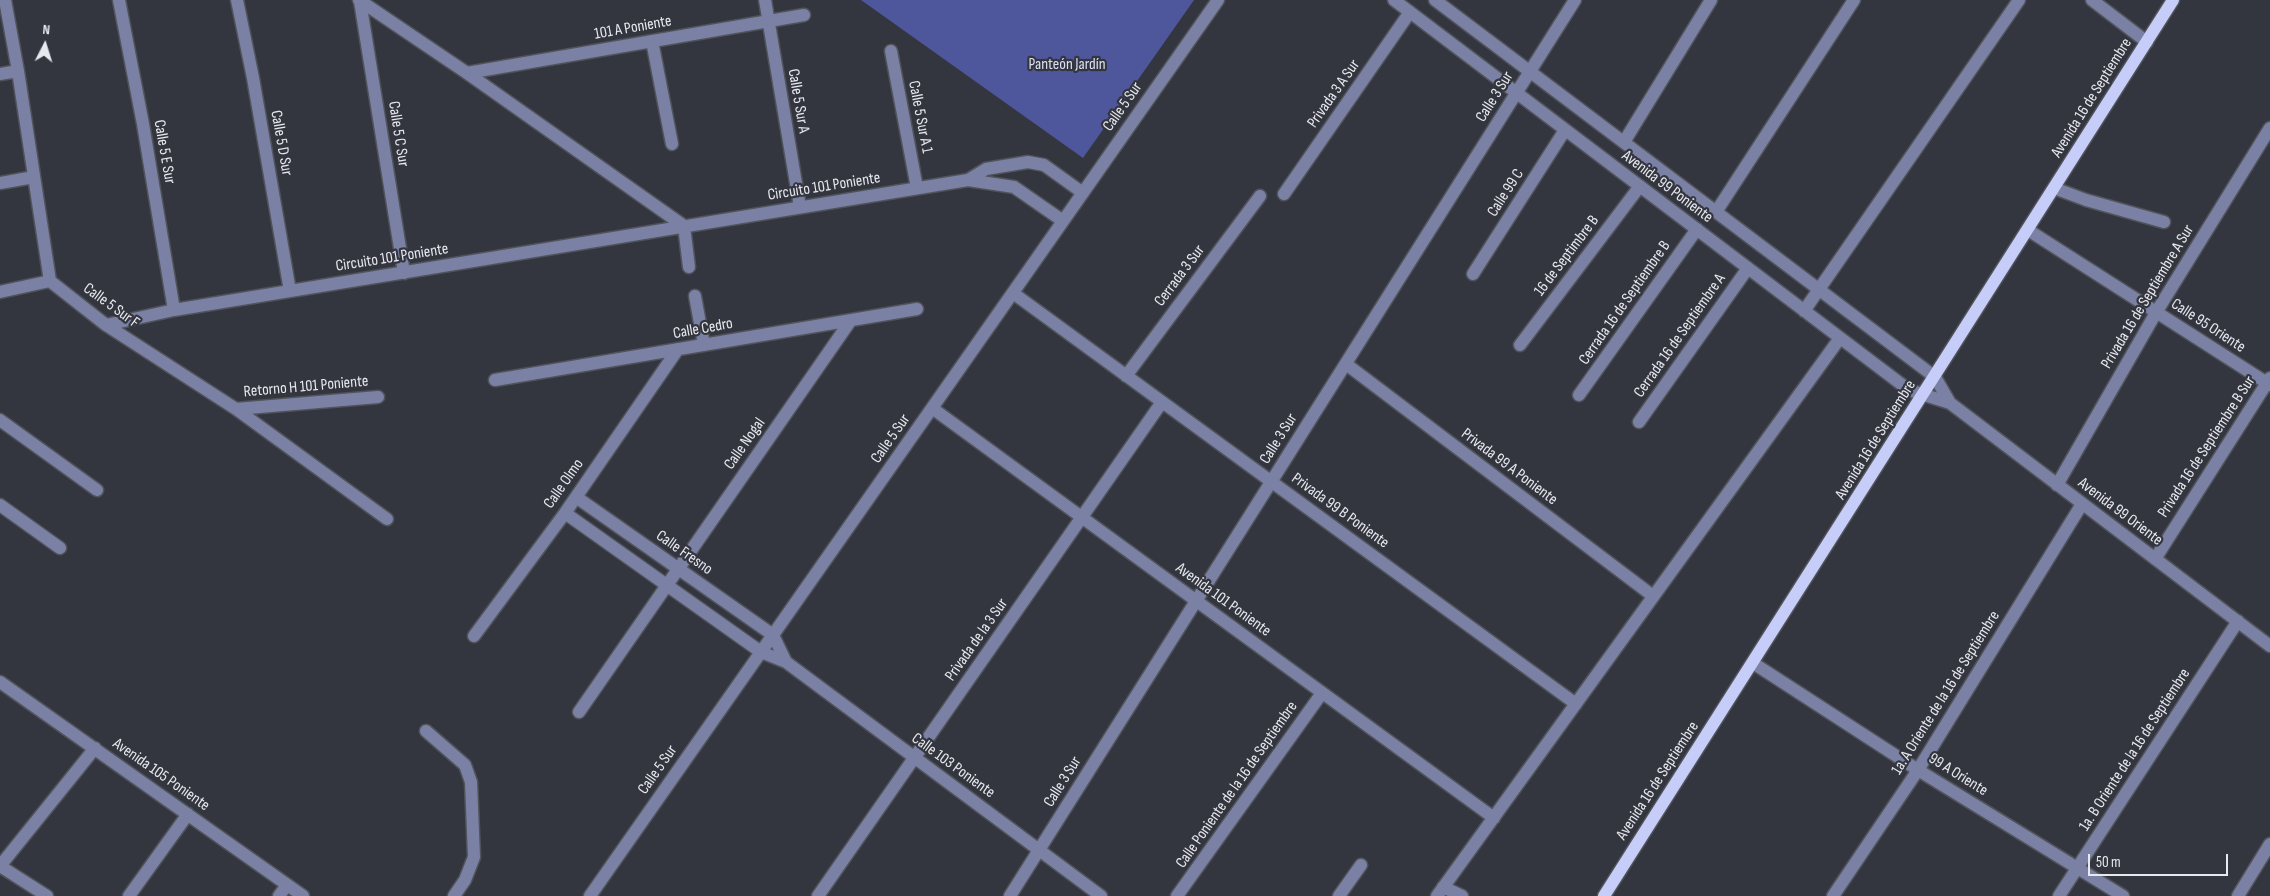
<!DOCTYPE html>
<html>
<head>
<meta charset="utf-8">
<style>
  body { margin:0 }
  #map { position:relative; width:2270px; height:896px; overflow:hidden; background:#34363f; font-family:"Sofia Sans Condensed",sans-serif }
  canvas { display:block }
  .north { position:absolute; left:20px; top:20px; width:50px; height:50px; -webkit-text-stroke:4px #34363f; paint-order:stroke; rotate:5deg; font-size:14px; font-weight:700; line-height:20px; text-align:center; color:#e8e9ef }
  .north::after { content:''; display:block; margin:auto; width:18px; height:22px; background:#e8e9ef; clip-path:polygon(50% 0,100% 100%,50% 72%,0 100%) }
  .scale { position:absolute; left:2088px; top:854px; width:140px; height:22px; box-sizing:border-box; border:2px solid #e8e9ef; border-top:0; padding-left:6px; font-size:15px; line-height:18px; white-space:nowrap; color:#e8e9ef; -webkit-text-stroke:4px #34363f; paint-order:stroke }
</style>
</head>
<body>
<div id="map">
<canvas width="2270" height="896"></canvas>
<div class="north">N</div>
<div class="scale">50 m</div>
</div>
<script>
const ctx = document.querySelector('canvas').getContext('2d');
ctx.lineJoin = 'round';
function fillPath(path, color) { ctx.fillStyle = color; ctx.fill(path, 'evenodd'); }
const toPath = rows => new Path2D(rows.map(r => 'M' + r).join(''));
function stroke(path, color, width, dash) { ctx.strokeStyle = color; ctx.lineWidth = width; ctx.lineCap = dash ? 'butt' : 'round'; ctx.setLineDash(dash || []); ctx.stroke(path); }
function drawText(font, color, halo, rows, align = 'center') {
  ctx.font = font + ' "Sofia Sans Condensed",sans-serif'; ctx.lineWidth = 4.5; ctx.setLineDash([]); ctx.textBaseline = 'middle'; ctx.strokeStyle = halo; ctx.fillStyle = color; for (const [text, x, y, turn = 0] of rows) {
    ctx.save(); ctx.translate(x, y); ctx.rotate((+turn || 0) * Math.PI / 180); ctx.textAlign = isNaN(turn) ? turn : align; if (halo) ctx.strokeText(text, 0, 0); ctx.fillText(text, 0, 0); ctx.restore();
  }
}
fillPath(toPath([
  [861,0,1194,0,1083,158]
]), '#4e579c');
const minor = toPath([
  [5,0,18,71,50,281,106,325,236,409,387,519],
  [119,0,143,124,174,310],
  [237,0,253,78,290,291],
  [359,0,467,73,684,226,689,267],
  [765,0,800,207],
  [1394,0,1909,390,1950,403,2270,646],
  [1435,0,1935,377,1950,403],
  [2092,0,2147,42],
  [360,1,404,273],
  [652,41,672,144],
  [891,51,917,188],
  [467,73,804,15],
  [0,74,18,71],
  [1624,142,1711,0],
  [968,180,986,169,1028,162,1044,165,1083,193],
  [0,183,34,177],
  [2054,188,2086,200,2164,222],
  [1284,194,1410,12],
  [1716,212,1854,0],
  [2028,230,2270,385],
  [1473,274,1565,130],
  [0,292,50,281],
  [1013,293,1576,704],
  [695,296,704,345],
  [1804,311,2019,0],
  [106,325,174,310,968,180,1014,187,1063,221],
  [1520,345,1640,186],
  [1346,364,1653,596],
  [1126,376,1260,196],
  [495,380,917,309],
  [1579,395,1697,229],
  [932,408,1494,818],
  [236,409,378,397],
  [0,420,97,490],
  [1639,422,1748,268],
  [2057,485,2157,311,2270,128],
  [576,497,773,635,786,662],
  [0,505,60,548],
  [565,513,761,652,786,662,1101,896],
  [2155,559,2270,378],
  [474,636,565,513,678,349],
  [1753,663,1918,770,2123,896],
  [0,682,303,896],
  [579,712,851,320],
  [426,731,465,765,471,782,474,857,465,880,454,896],
  [0,866,95,748],
  [0,866,47,896],
  [1443,887,1462,896],
  [129,896,188,814],
  [279,896,287,885],
  [590,896,1218,0],
  [818,896,1162,402],
  [1010,896,1575,0],
  [1177,896,1322,693],
  [1339,896,1361,865],
  [1437,896,1840,338],
  [1833,896,1918,770,2082,504],
  [2059,896,2238,621],
  [2238,896,2270,844]
]);
const major = toPath([
  [1604,896,2173,0]
]);
stroke(minor, '#51535b', 15);
stroke(major, '#51535b', 15);
stroke(minor, '#7a81a4', 12);
stroke(major, '#c5cdf8', 12);
drawText('16px', '#e8e9ef', '#34363f', [
  ["101 A Poniente",633,28,-10],
  ["Privada 3 A Sur",1334,94,-55],
  ["Calle 3 Sur",1495,97,-58],
  ["Avenida 16 de Septiembre",2092,98,-58],
  ["Calle 5 Sur A",798,101,80],
  ["Calle 5 Sur",1123,107,-55],
  ["Calle 5 Sur A 1",920,117,79],
  ["Calle 5 C Sur",398,134,81],
  ["Calle 5 D Sur",281,143,80],
  ["Calle 5 E Sur",164,152,80],
  ["Circuito 101 Poniente",824,187,-9],
  ["Avenida 99 Poniente",1667,187,37],
  ["Calle 99 C",1506,193,-57],
  ["16 de Septimbre B",1567,256,-53],
  ["Circuito 101 Poniente",392,258,-9],
  ["Cerrada 3 Sur",1180,276,-53],
  ["Privada 16 de Septiembre A Sur",2148,297,-59],
  ["Cerrada 16 de Septiembre B",1625,303,-55],
  ["Calle 5 Sur F",111,306,36],
  ["Calle 95 Oriente",2208,326,33],
  ["Calle Cedro",703,329,-10],
  ["Cerrada 16 de Septiembre A",1680,336,-55],
  ["Retorno H 101 Poniente",306,387,-5],
  ["Calle 5 Sur",891,439,-55],
  ["Calle 3 Sur",1279,439,-58],
  ["Avenida 16 de Septiembre",1876,440,-58],
  ["Calle Nogal",745,444,-55],
  ["Privada 16 de Septiembre B Sur",2207,447,-57],
  ["Privada 99 A Poniente",1509,467,37],
  ["Calle Olmo",564,484,-55],
  ["Privada 99 B Poniente",1340,511,36],
  ["Avenida 99 Oriente",2120,512,37],
  ["Calle Fresno",684,553,35],
  ["Avenida 101 Poniente",1223,600,36],
  ["Privada de la 3 Sur",977,640,-55],
  ["1a. A Oriente de la 16 de Septiembre",1946,693,-58],
  ["1a. B Oriente de la 16 de Septiembre",2135,750,-57],
  ["Calle 103 Poniente",953,766,36],
  ["Calle 5 Sur",658,770,-55],
  ["Avenida 105 Poniente",161,775,35],
  ["99 A Oriente",1958,775,32],
  ["Avenida 16 de Septiembre",1658,781,-57],
  ["Calle 3 Sur",1063,782,-58],
  ["Calle Poniente de la 16 de Septiembre",1237,785,-55]
]);
drawText('16px', '#dbe0f5', '#34363f', [
  ["Panteón Jardín",1067,65]
]);
</script>
</body>
</html>
